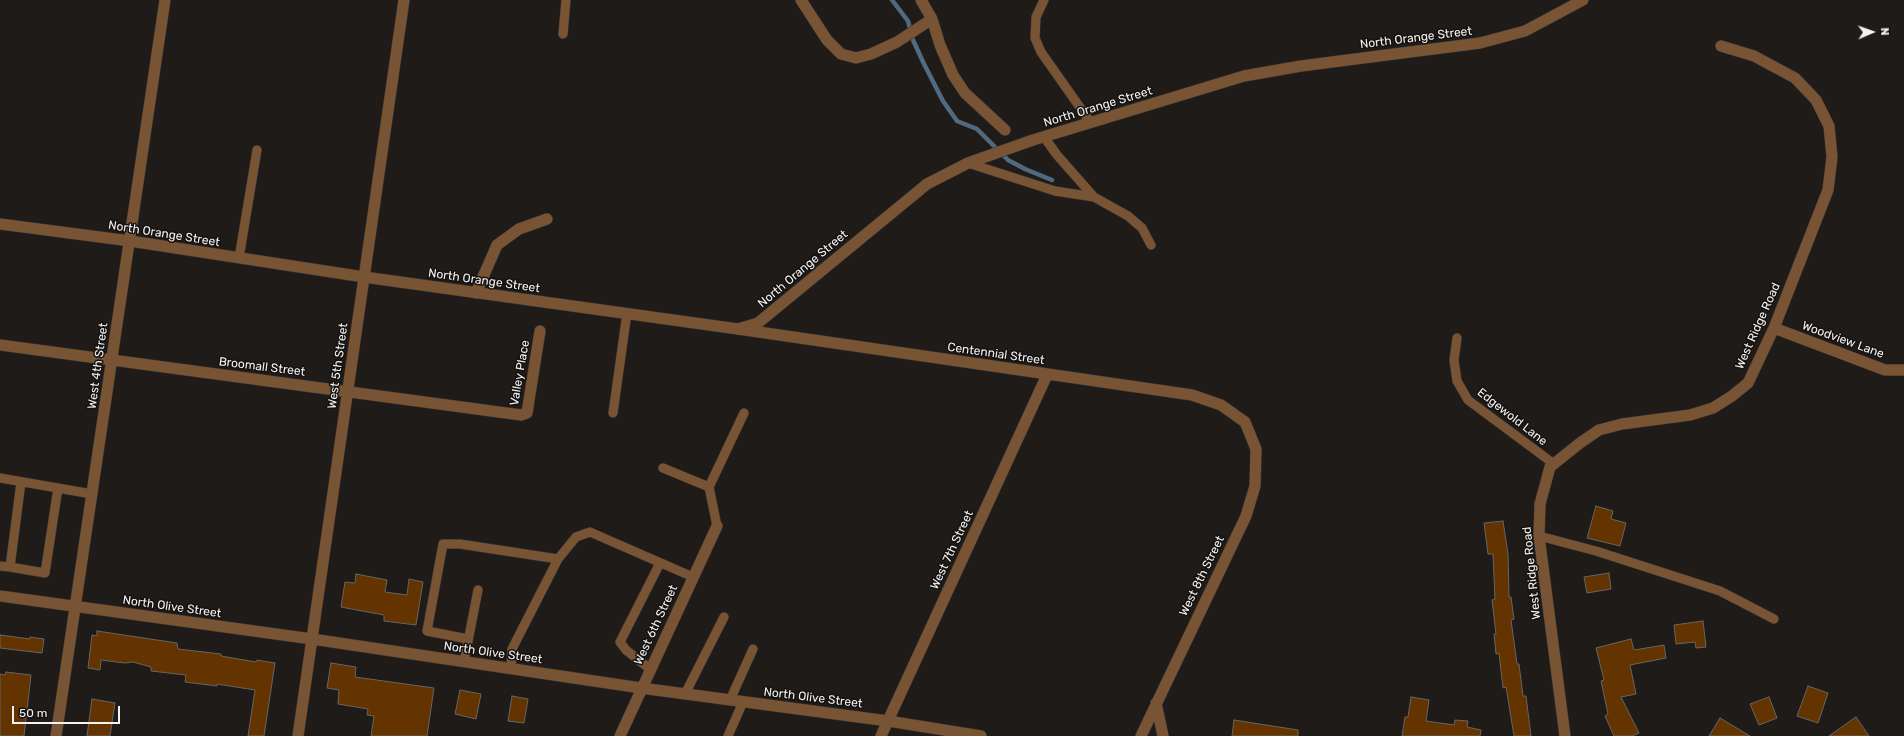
<!DOCTYPE html>
<html>
<head>
<meta charset="utf-8">
<style>
  body { margin:0 }
  #map { position:relative; width:1904px; height:736px; overflow:hidden; background:#1e1b19; font-family:Rubik,sans-serif }
  canvas { display:block }
  .north { position:absolute; left:1852px; top:12px; width:40px; height:40px; -webkit-text-stroke:3px #151210; paint-order:stroke; rotate:88deg; font-size:11px; font-weight:700; line-height:16px; text-align:center; color:#f5f3f2 }
  .north::after { content:''; display:block; margin:auto; width:14px; height:18px; background:#f5f3f2; clip-path:polygon(50% 0,100% 100%,50% 72%,0 100%) }
  .scale { position:absolute; left:12px; top:706px; width:108px; height:18px; box-sizing:border-box; border:2px solid #f5f3f2; border-top:0; padding-left:5px; font-size:12px; line-height:14px; white-space:nowrap; color:#f5f3f2; -webkit-text-stroke:3px #151210; paint-order:stroke }
</style>
</head>
<body>
<div id="map">
<canvas width="1904" height="736"></canvas>
<div class="north">N</div>
<div class="scale">50 m</div>
</div>
<script>
const ctx = document.querySelector('canvas').getContext('2d');
ctx.lineJoin = 'round';
const toPath = rows => new Path2D(rows.map(r => 'M' + r).join(''));
function stroke(path, color, width, dash) { ctx.strokeStyle = color; ctx.lineWidth = width; ctx.lineCap = dash ? 'butt' : 'round'; ctx.setLineDash(dash || []); ctx.stroke(path); }
function fillPath(path, color) { ctx.fillStyle = color; ctx.fill(path, 'evenodd'); }
function drawText(font, color, halo, rows, align = 'center') {
  ctx.font = font + ' Rubik,sans-serif'; ctx.lineWidth = 3; ctx.setLineDash([]); ctx.textBaseline = 'middle'; ctx.strokeStyle = halo; ctx.fillStyle = color; for (const [text, x, y, turn = 0] of rows) {
    ctx.save(); ctx.translate(x, y); ctx.rotate((+turn || 0) * Math.PI / 180); ctx.textAlign = isNaN(turn) ? turn : align; if (halo) ctx.strokeText(text, 0, 0); ctx.fillText(text, 0, 0); ctx.restore();
  }
}
stroke(toPath([
  [892,0,908,21,913,40,924,64,943,101,957,121,977,129,1008,160,1025,169,1052,180]
]), '#506b81', 4.5);
const building = toPath([
  [1596,506,1613,511,1611,519,1626,523,1620,546,1587,538,1596,506],
  [1503,521,1508,554,1509,597,1511,597,1514,619,1511,620,1517,664,1519,664,1523,696,1526,696,1531,736,1514,736,1506,687,1503,688,1499,653,1496,654,1494,634,1496,634,1492,600,1495,599,1493,554,1488,554,1484,523,1503,521],
  [1609,573,1611,589,1587,593,1584,577,1609,573],
  [356,574,387,580,385,592,407,595,409,579,423,582,416,625,384,621,384,615,341,607,345,582,355,583,356,574],
  [1703,621,1706,647,1696,648,1695,642,1676,644,1674,625,1703,621],
  [97,631,177,643,178,649,221,654,221,656,256,662,257,660,275,663,264,736,248,736,255,690,217,684,217,686,185,682,186,675,151,671,151,667,133,662,125,663,101,660,100,670,88,668,92,635,97,636,97,631],
  [0,635,30,639,30,637,44,639,42,653,0,648,0,635],
  [1631,639,1634,650,1664,645,1666,658,1630,665,1636,694,1621,697,1639,733,1632,736,1614,736,1605,716,1608,714,1601,681,1604,680,1596,648,1631,639],
  [331,663,356,667,355,677,434,688,427,736,371,736,374,716,367,715,368,709,338,704,339,690,327,688,331,663],
  [6,672,31,675,24,736,0,736,0,674,5,675,6,672],
  [1808,686,1828,693,1818,723,1797,716,1808,686],
  [460,690,481,694,476,719,455,714,460,690],
  [512,696,528,699,524,723,508,721,512,696],
  [1411,697,1429,700,1426,721,1454,725,1455,720,1468,721,1467,727,1481,730,1480,736,1402,736,1405,717,1408,717,1411,697],
  [1769,697,1777,718,1759,725,1750,704,1769,697],
  [92,699,115,703,110,736,87,736,92,699],
  [1856,717,1869,736,1829,736,1856,717],
  [1720,718,1750,736,1709,736,1720,718],
  [1234,720,1298,730,1298,736,1232,736,1234,720]
]);
fillPath(building, '#633400');
stroke(building, '#686562', 1);
const service = toPath([
  [1044,0,1036,17,1035,38,1041,52,1091,123],
  [563,34,566,0],
  [1044,137,1057,155,1094,197,1128,216,1142,228,1151,245],
  [968,163,1055,191,1094,197],
  [239,258,257,150],
  [1457,338,1454,360,1457,381,1468,400,1554,464],
  [613,413,627,313],
  [663,468,709,487],
  [0,478,92,494],
  [21,482,10,567,45,573,58,488],
  [717,526,709,487,744,413],
  [1539,536,1596,551,1720,591,1774,619],
  [558,559,576,537,590,532,693,577],
  [0,566,10,567],
  [468,639,427,631,443,544,460,544,558,559,512,649,511,669],
  [464,662,478,590],
  [650,669,626,650,620,642,660,563],
  [685,694,724,617],
  [730,700,753,649],
  [728,736,743,702]
]);
const minor = toPath([
  [801,0,827,40,841,54,856,58,871,54,897,42,932,19],
  [921,0,932,19,940,45,953,75,965,93,1005,130],
  [476,293,497,245,519,229,547,219],
  [1774,328,1885,370,1904,370],
  [738,329,1192,395,1221,405,1245,422,1256,449,1255,486,1246,516,1141,736],
  [0,345,521,415,527,413,540,331],
  [0,596,312,639,641,688,888,721,981,736],
  [1156,703,1163,736],
  [56,736,165,0],
  [298,736,404,0],
  [620,736,717,526],
  [881,736,1047,375],
  [1565,736,1539,536,1540,504,1550,467,1580,443,1599,430,1622,424,1690,415,1713,408,1732,396,1748,383,1774,328,1828,190,1832,157,1829,126,1816,100,1795,78,1754,56,1721,46]
]);
const tertiary = toPath([
  [0,224,130,241,364,277,738,329,758,323,927,184,968,163,1033,140,1244,76,1301,66,1480,43,1525,31,1583,0]
]);
stroke(service, '#383533', 10);
stroke(minor, '#383533', 12);
stroke(tertiary, '#383533', 12);
stroke(service, '#785334', 9);
stroke(minor, '#785334', 11);
stroke(tertiary, '#785334', 11);
drawText('12px', '#f5f3f2', '#151210', [
  ["North Orange Street",1416,38,-7],
  ["North Orange Street",1098,107,-17],
  ["North Orange Street",164,234,9],
  ["North Orange Street",803,269,-40],
  ["North Orange Street",484,281,8],
  ["West Ridge Road",1758,326,-66],
  ["Woodview Lane",1843,340,20],
  ["Centennial Street",996,354,8],
  ["West 4th Street",98,366,-82],
  ["West 5th Street",338,366,-82],
  ["Broomall Street",262,367,7],
  ["Valley Place",520,373,-80],
  ["Edgewold Lane",1512,417,38],
  ["West 7th Street",952,550,-65],
  ["West Ridge Road",1532,573,-96],
  ["West 8th Street",1202,576,-64],
  ["North Olive Street",172,607,8],
  ["West 6th Street",656,625,-65],
  ["North Olive Street",493,653,8],
  ["North Olive Street",813,698,7]
]);
</script>
</body>
</html>
